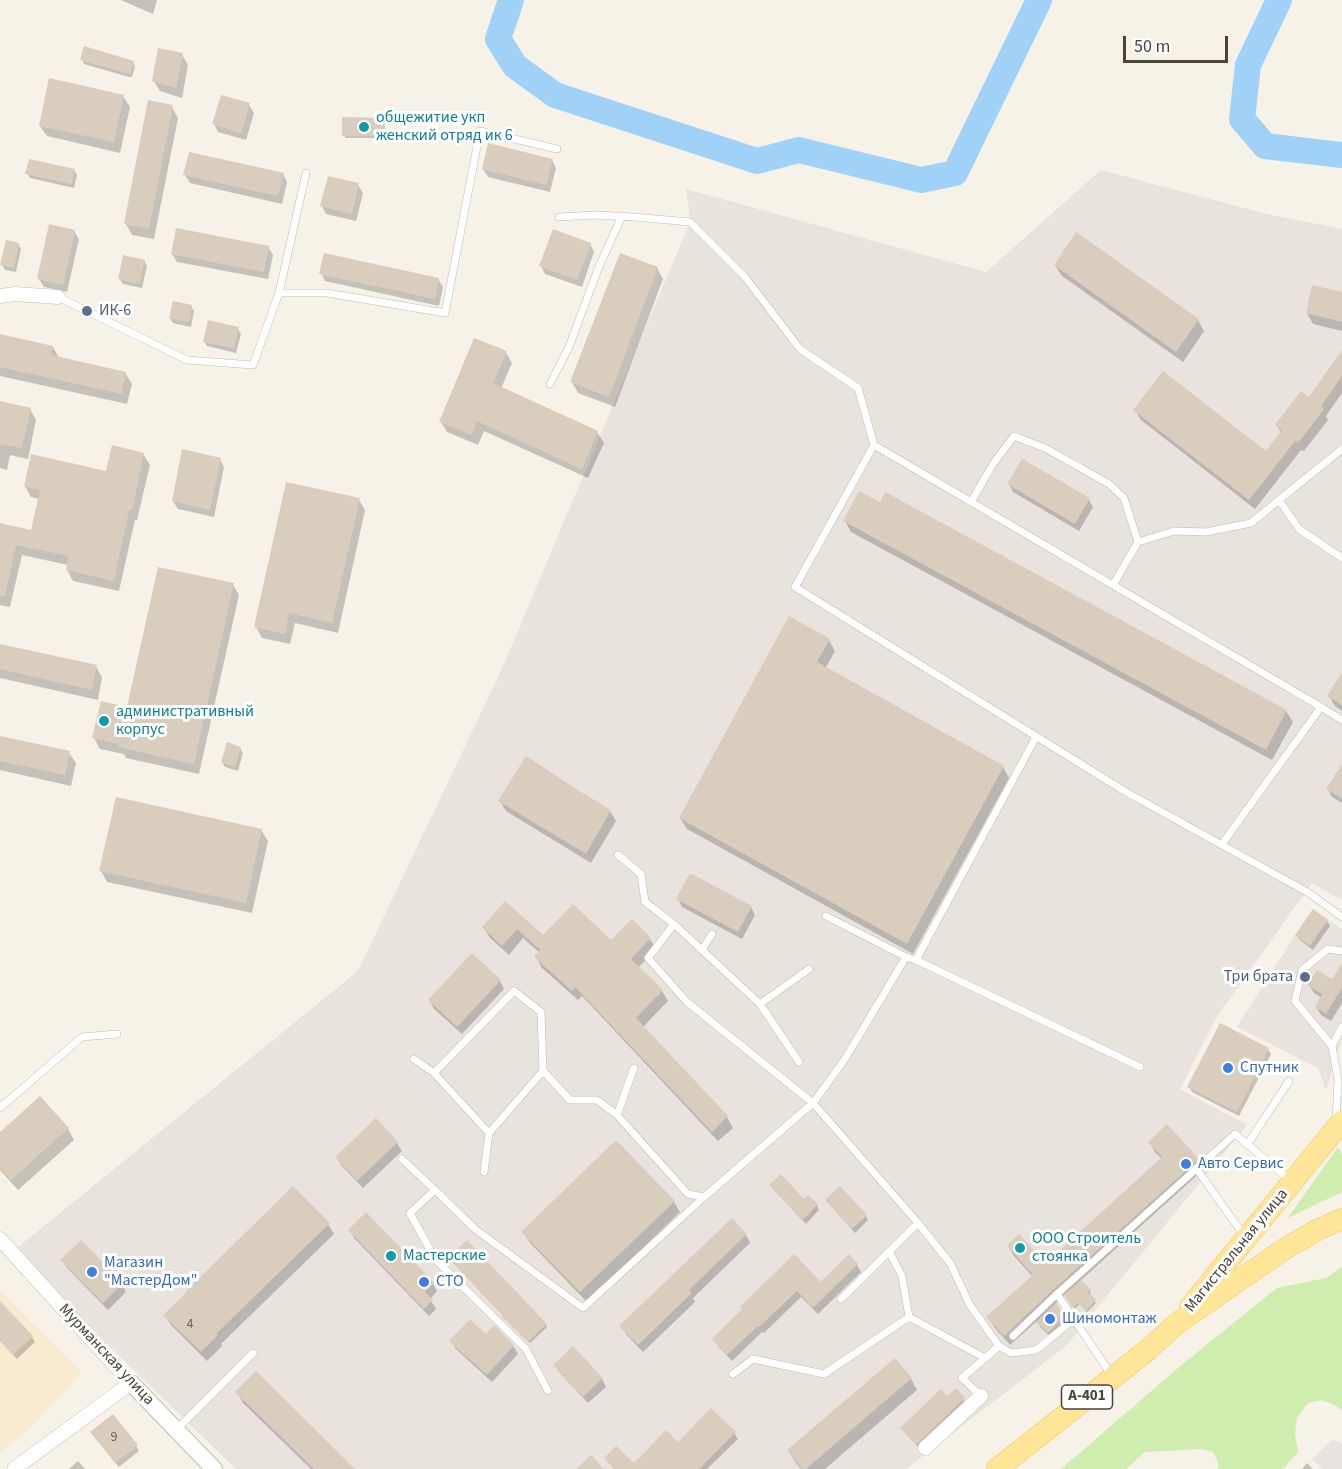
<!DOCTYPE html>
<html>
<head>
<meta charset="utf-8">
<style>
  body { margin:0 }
  #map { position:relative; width:1342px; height:1469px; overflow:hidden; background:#f6f2e8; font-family:"Source Sans 3",sans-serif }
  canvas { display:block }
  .scale { position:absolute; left:1123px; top:36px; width:105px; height:27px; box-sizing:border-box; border:3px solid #4a4336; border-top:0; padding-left:8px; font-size:18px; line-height:21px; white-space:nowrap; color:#4a4336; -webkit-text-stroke:4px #fff; paint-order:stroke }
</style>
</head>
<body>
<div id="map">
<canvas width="1342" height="1469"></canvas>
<div class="scale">50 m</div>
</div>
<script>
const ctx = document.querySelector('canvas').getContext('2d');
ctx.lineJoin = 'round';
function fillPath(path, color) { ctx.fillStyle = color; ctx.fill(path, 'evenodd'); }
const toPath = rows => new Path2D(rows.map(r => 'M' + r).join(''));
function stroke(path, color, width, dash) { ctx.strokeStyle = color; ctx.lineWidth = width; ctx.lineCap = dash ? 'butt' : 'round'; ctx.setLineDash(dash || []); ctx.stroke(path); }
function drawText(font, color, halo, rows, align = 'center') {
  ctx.font = font + ' "Source Sans 3",sans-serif'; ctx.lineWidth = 6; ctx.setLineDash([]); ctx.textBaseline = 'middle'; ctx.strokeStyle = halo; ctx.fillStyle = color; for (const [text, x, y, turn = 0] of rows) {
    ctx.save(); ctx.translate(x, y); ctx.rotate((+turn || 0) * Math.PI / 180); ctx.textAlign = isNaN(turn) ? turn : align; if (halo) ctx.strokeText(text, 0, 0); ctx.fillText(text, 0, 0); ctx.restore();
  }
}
fillPath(toPath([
  [0,1290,82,1373,25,1434,0,1452]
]), '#f9ead2');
fillPath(toPath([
  [1101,170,1266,214,1342,229,1342,900,1312,883,1216,1018,1180,1089,1247,1125,1066,1346,906,1469,236,1469,12,1252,358,971,501,671,690,222,686,189,986,272],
  [1313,909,1342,929,1342,1038,1326,1090,1318,1068,1237,1027,1295,935]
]), '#e8e3dd');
fillPath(toPath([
  [1338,1147,1342,1154,1342,1192,1288,1218],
  [1342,1267,1342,1411,1336,1406,1322,1400,1308,1403,1297,1418,1295,1434,1298,1452,1283,1469,1217,1469,1219,1465,1213,1452,1202,1449,1145,1452,1126,1469,1061,1469,1185,1362,1277,1288,1326,1278]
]), '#cfedae');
fillPath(toPath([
  [1333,1439,1342,1444,1342,1469,1323,1469,1312,1459]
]), '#e7e4e0');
fillPath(toPath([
  [121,0,157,0,153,14],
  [182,55,188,65,182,98,160,91,153,80],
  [82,59,133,62,135,67,132,77,129,77,84,64],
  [123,96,130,107,120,153,47,136,40,126],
  [249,105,254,113,246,140,218,132,214,124],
  [172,107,178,118,154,239,132,235,126,224],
  [344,119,384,119,386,138,345,138],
  [552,160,556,168,550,192,488,177,483,169],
  [74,170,77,175,74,188,30,178,27,173],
  [283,174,287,182,282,204,190,183,185,175],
  [358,185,363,193,356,221,326,214,322,206],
  [74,231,79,239,67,292,44,287,39,279],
  [18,244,21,249,16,272,5,270,2,265],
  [590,244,594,252,582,287,545,274,541,266],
  [268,247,273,255,268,279,177,262,172,254],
  [144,261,147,266,142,288,123,284,120,279],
  [1055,265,1198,320,1204,331,1183,362,1062,276],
  [657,268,663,279,615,407,578,393,572,382],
  [321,273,438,279,443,287,439,306,325,281],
  [1342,294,1342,331,1313,324,1307,313],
  [191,306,194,311,191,327,173,323,170,318],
  [238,329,241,334,236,353,207,346,204,341],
  [0,336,53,347,59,358,125,373,132,384,127,404,0,376],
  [506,353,512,363,501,389,597,432,604,443,588,478,484,431,478,445,447,432,441,422],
  [1342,365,1342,393,1326,416,1328,420,1304,451,1301,450,1255,509,1141,420,1135,410,1266,453,1281,433,1277,425,1309,399],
  [0,402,30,409,36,420,28,459,10,455,7,470,0,468],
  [143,454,150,465,137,520,135,520,119,591,73,581,67,570,68,565,22,555,10,607,0,605,0,525,32,532,39,499,31,497,25,486,107,473],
  [220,459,224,467,214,517,178,509,173,501],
  [1009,484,1089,500,1093,507,1079,531,1013,492],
  [359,500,365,510,338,633,295,623,290,644,262,638,256,627],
  [845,521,1286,711,1293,722,1272,760,851,532],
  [233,585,239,595,199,774,126,758,124,754,100,749,94,738,128,708],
  [829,640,835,651,825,669,1003,767,1009,778,913,954,687,829,680,818],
  [0,645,96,667,102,677,98,700,0,678],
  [1342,675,1342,711,1335,706,1329,696],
  [0,737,69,753,76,763,71,786,0,770],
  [240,748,243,753,238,771,225,767,222,762],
  [1342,769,1342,803,1332,797,1328,789],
  [500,801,610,811,616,821,591,863,506,811],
  [261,830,268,841,252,913,107,882,101,871],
  [678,899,751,907,755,915,742,939,682,907],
  [506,903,543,937,611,943,632,921,650,939,656,949,638,968,662,991,668,1001,643,1027,727,1117,733,1128,718,1141,582,996,578,1000,542,968,536,957,540,953,523,938,509,955,490,938,484,928],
  [1327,921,1330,926,1313,950,1300,940,1297,935],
  [473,956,500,981,504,989,462,1034,434,1009,430,1001],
  [1342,975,1342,1003,1331,1021,1321,1015,1316,1007,1322,998,1314,993,1309,985,1332,981],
  [1268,1049,1271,1054,1239,1116,1192,1092,1189,1087],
  [376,1120,397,1143,402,1151,363,1188,341,1165,337,1157],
  [68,1129,74,1140,18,1190,0,1170,0,1134],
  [1150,1142,1197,1160,1203,1170,1080,1281,1090,1291,1091,1293,1089,1295,1096,1303,1087,1312,1080,1304,1075,1308,1065,1294,1055,1304,1066,1321,1051,1337,1040,1327,1037,1321,1010,1345,994,1327,988,1317,1033,1277,1014,1256,1008,1246,1046,1265,1162,1159,1155,1152],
  [771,1185,804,1201,817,1205,819,1210,806,1224,774,1190],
  [827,1200,866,1216,868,1220,855,1233,830,1205],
  [674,1202,680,1212,587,1302,530,1243,523,1232],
  [328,1224,334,1234,221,1344,222,1346,207,1361,171,1325,165,1315],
  [350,1230,433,1284,437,1291,430,1299,436,1309,429,1316,354,1238],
  [746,1235,750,1243,693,1298,695,1302,643,1352,626,1334,621,1326],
  [794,1257,821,1284,857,1265,861,1272,818,1314,801,1297,764,1333,762,1332,732,1361,718,1346,714,1339],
  [62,1260,122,1284,126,1292,108,1310,67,1268],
  [0,1303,32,1337,35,1342,17,1359,0,1341],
  [505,1319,546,1325,547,1327,530,1343],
  [494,1328,513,1346,518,1354,492,1382,456,1349,451,1341,486,1336],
  [555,1365,602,1379,606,1387,588,1403,560,1373],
  [911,1379,917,1390,825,1469,801,1469,795,1462,789,1451],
  [956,1390,966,1404,919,1448,902,1428],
  [237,1392,353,1469,311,1469,243,1403],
  [734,1433,738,1439,707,1469,614,1469,606,1459,634,1465,678,1444],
  [95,1437,136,1446,139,1451,119,1467],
  [78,1461,85,1469,69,1469],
  [1307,1463,1313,1469,1302,1469]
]), '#0003');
stroke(toPath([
  [511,0,498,39,515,66,555,95,757,161,799,150,921,180,955,173,1039,0],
  [1279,0,1248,65,1242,119,1265,146,1342,155]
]), '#a0d1f7', 26);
fillPath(toPath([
  [84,46,134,61,130,74,80,60],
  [158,48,183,53,176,88,152,81],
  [49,78,124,95,114,142,39,126],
  [221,95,250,103,241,133,212,124],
  [148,100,173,105,149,229,124,224],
  [342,117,385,118,385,136,342,136],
  [488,143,553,159,546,185,482,169],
  [189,152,284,173,278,196,183,175],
  [29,159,75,169,72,184,25,174],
  [328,176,359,183,352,214,320,206],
  [49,224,75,230,63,285,37,279],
  [176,228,269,246,264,272,171,254],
  [553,229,591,243,577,280,539,266],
  [1076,232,1199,319,1176,352,1054,265],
  [6,240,19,243,14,268,0,265],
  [324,253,439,278,435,299,319,274],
  [620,253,658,267,609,397,570,382],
  [123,255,145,260,139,284,118,279],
  [1312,285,1342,292,1342,322,1306,313],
  [173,301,192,305,189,322,169,318],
  [208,320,239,327,234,348,203,342],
  [0,334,53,346,51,355,126,372,122,394,0,367],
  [474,338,507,351,493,383,598,431,582,469,477,421,472,435,439,422],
  [1342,350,1342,376,1321,406,1324,409,1298,443,1295,441,1249,500,1133,410,1163,371,1266,451,1282,430,1275,425,1301,391,1309,397],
  [0,401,31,408,22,448,0,444],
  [112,445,144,453,132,510,129,510,114,581,66,570,69,556,16,545,5,596,0,596,0,523,31,530,40,490,24,487,31,454,106,471],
  [182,449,221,458,210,510,172,501],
  [1022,459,1090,498,1075,524,1007,484],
  [286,482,360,498,332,623,289,613,285,634,254,627],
  [859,491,880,502,885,492,1287,710,1266,750,843,521],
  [158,567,234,583,194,764,118,747,119,744,92,738,101,701,127,707],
  [789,616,830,639,817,662,1004,766,907,944,679,818],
  [0,644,97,665,92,690,0,669],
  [1342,672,1342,705,1327,696],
  [0,736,70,751,65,775,0,761],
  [227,742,241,747,235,767,221,762],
  [526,756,581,792,611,810,586,854,498,801],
  [1342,764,1342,799,1326,789],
  [116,797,262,829,246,903,99,871],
  [690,873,752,906,738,932,676,899],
  [505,901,543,935,573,904,611,940,632,919,651,938,631,959,663,990,636,1018,728,1116,712,1132,575,987,572,991,534,957,540,950,517,929,502,946,482,927],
  [1313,909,1328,920,1310,946,1295,935],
  [472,953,501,980,457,1027,428,1000],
  [1342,963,1342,988,1326,1014,1315,1007,1322,994,1307,985,1317,970,1332,979],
  [1220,1023,1269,1048,1237,1112,1187,1087],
  [40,1096,69,1128,11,1180,0,1168,0,1132],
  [376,1118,398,1142,357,1181,335,1157],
  [1167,1124,1199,1159,1053,1290,1004,1336,986,1317,1033,1275,1007,1246,1019,1234,1046,1263,1162,1157,1148,1142],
  [616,1140,675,1201,580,1292,521,1232],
  [781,1174,804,1199,808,1195,818,1204,803,1220,769,1185],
  [293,1186,330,1223,216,1334,218,1335,201,1352,163,1315,186,1293,185,1292],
  [840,1186,867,1215,852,1229,825,1200],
  [366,1212,434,1283,425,1292,433,1300,424,1309,348,1230],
  [732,1218,747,1234,689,1290,692,1293,638,1345,619,1326],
  [81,1240,123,1283,103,1303,60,1260],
  [467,1240,547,1324,528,1342,502,1317,503,1316,448,1258],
  [794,1254,821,1282,849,1254,858,1264,813,1308,797,1291,759,1327,758,1326,727,1355,712,1339,742,1309,740,1307],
  [1081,1280,1091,1290,1088,1292,1096,1300,1086,1311,1078,1303,1073,1308,1064,1295],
  [0,1301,33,1336,13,1355,0,1341],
  [1056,1303,1065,1316,1048,1333,1036,1322],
  [470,1319,486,1334,494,1325,514,1345,487,1375,449,1341],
  [573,1346,603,1378,583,1397,553,1365],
  [895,1358,912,1378,806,1469,802,1469,787,1450],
  [256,1371,355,1469,314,1469,235,1392],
  [956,1388,965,1398,916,1445,900,1428,941,1389,947,1396],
  [711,1408,736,1432,699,1469,615,1469,604,1458,616,1446,634,1463,666,1430,678,1442],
  [113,1414,138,1445,115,1463,90,1432],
  [591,1455,604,1469,576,1469]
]), '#d9cebd');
const service = toPath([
  [559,217,595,215,634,217,690,222,745,277,800,349,858,388,874,445,1321,707,1342,720],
  [279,293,327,293,445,313,480,131,557,149],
  [58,297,187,360,253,365,279,293,306,173],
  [550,384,569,347,598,269,622,216],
  [874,445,795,587,1126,792,1309,893,1342,917],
  [1342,449,1279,500,1299,529,1342,558],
  [971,502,993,464,1014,436,1047,449,1109,484,1124,498,1138,542],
  [1113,585,1138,542,1174,531,1206,532,1251,523,1279,500],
  [1222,844,1321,707],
  [618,855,641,874,645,902,674,924],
  [702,950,712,934],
  [906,957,916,960,1140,1067],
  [916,960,1036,737],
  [760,1004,809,969],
  [1332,1046,1295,1001,1302,970,1328,949,1342,951],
  [414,1059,434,1073,489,1133,484,1172],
  [799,1062,760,1004,674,924,648,958,687,1002,813,1103,845,1059,906,957,826,916],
  [634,1068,617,1115,688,1194,704,1197,813,1103,918,1223,950,1263,970,1305,999,1346,1011,1353,1036,1350,1073,1320],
  [434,1073,514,991,541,1012,543,1071,570,1100,597,1100,617,1115],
  [0,1108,82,1037,117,1034],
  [1336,1120,1338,1080,1332,1046,1342,1027],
  [489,1133,543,1071],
  [1247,1145,1289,1081],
  [402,1159,435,1190],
  [1196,1168,1245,1237],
  [889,1251,902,1276,909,1317,985,1358],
  [1057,1294,1112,1376],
  [841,1299,918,1223],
  [1013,1336,1057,1294,1235,1134,1291,1181],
  [733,1374,753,1359,824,1374,909,1317],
  [548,1391,526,1349,435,1259,410,1213,435,1190,475,1229,583,1308,704,1197],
  [981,1396,962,1378,999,1346],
  [176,1430,253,1353]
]);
const minor = toPath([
  [0,296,15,294,58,297],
  [0,1239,131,1383,14,1469],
  [925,1448,981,1396]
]);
const tertiary = toPath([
  [131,1383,214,1469]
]);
const primary = toPath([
  [1190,1307,1342,1121],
  [997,1469,1149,1349,1176,1324,1283,1250,1317,1230,1342,1219]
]);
stroke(service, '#c2bbaa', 8);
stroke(minor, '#c2bbaa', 15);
stroke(tertiary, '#c2bbaa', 18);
stroke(primary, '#efc85d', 22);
stroke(service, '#fff', 7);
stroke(minor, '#fff', 14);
stroke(tertiary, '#fff', 16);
stroke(primary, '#ffe598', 21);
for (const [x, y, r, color] of [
  [364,127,6,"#0f9aa8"],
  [87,311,6,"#5c6f8a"],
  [104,721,6,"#0f9aa8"],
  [1305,977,6,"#5c6f8a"],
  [1228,1068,6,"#3f7fe0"],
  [1186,1164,6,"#3f7fe0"],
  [1020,1248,6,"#0f9aa8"],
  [391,1256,6,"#0f9aa8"],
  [92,1272,6,"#3f7fe0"],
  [424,1282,6,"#3f7fe0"],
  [1050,1319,6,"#3f7fe0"]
]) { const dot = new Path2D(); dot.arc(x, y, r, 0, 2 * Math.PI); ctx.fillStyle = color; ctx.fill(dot); stroke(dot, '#fff', 2); }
drawText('14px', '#6e6658', null, [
  ["4",190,1325],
  ["9",114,1438]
]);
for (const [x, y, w] of [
  [1087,1397,51]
]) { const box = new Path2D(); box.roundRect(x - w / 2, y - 12, w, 24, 4.5); ctx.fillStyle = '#fff'; ctx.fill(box); stroke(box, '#4a4336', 1.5); }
drawText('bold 15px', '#4a4336', null, [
  ["А-401",1087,1397]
]);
drawText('16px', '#0d838f', '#fff', [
  ["общежитие укп",376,118],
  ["женский отряд ик 6",376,136],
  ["административный",116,712],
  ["корпус",116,730],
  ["ООО Строитель",1032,1239],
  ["стоянка",1032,1257],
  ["Мастерские",403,1256]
], 'left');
drawText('16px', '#4e5e75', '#fff', [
  ["ИК-6",99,311],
  ["Три брата",1293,977,"right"]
], 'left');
drawText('16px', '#366cbe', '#fff', [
  ["Спутник",1240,1068],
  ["Авто Сервис",1198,1164],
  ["Магазин",104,1263],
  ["\"МастерДом\"",104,1281],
  ["СТО",436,1282],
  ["Шиномонтаж",1062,1319]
], 'left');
drawText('16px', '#4a4336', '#fff', [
  ["Магистральная улица",1237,1251,-51],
  ["Мурманская улица",106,1355,47]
]);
</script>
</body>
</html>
